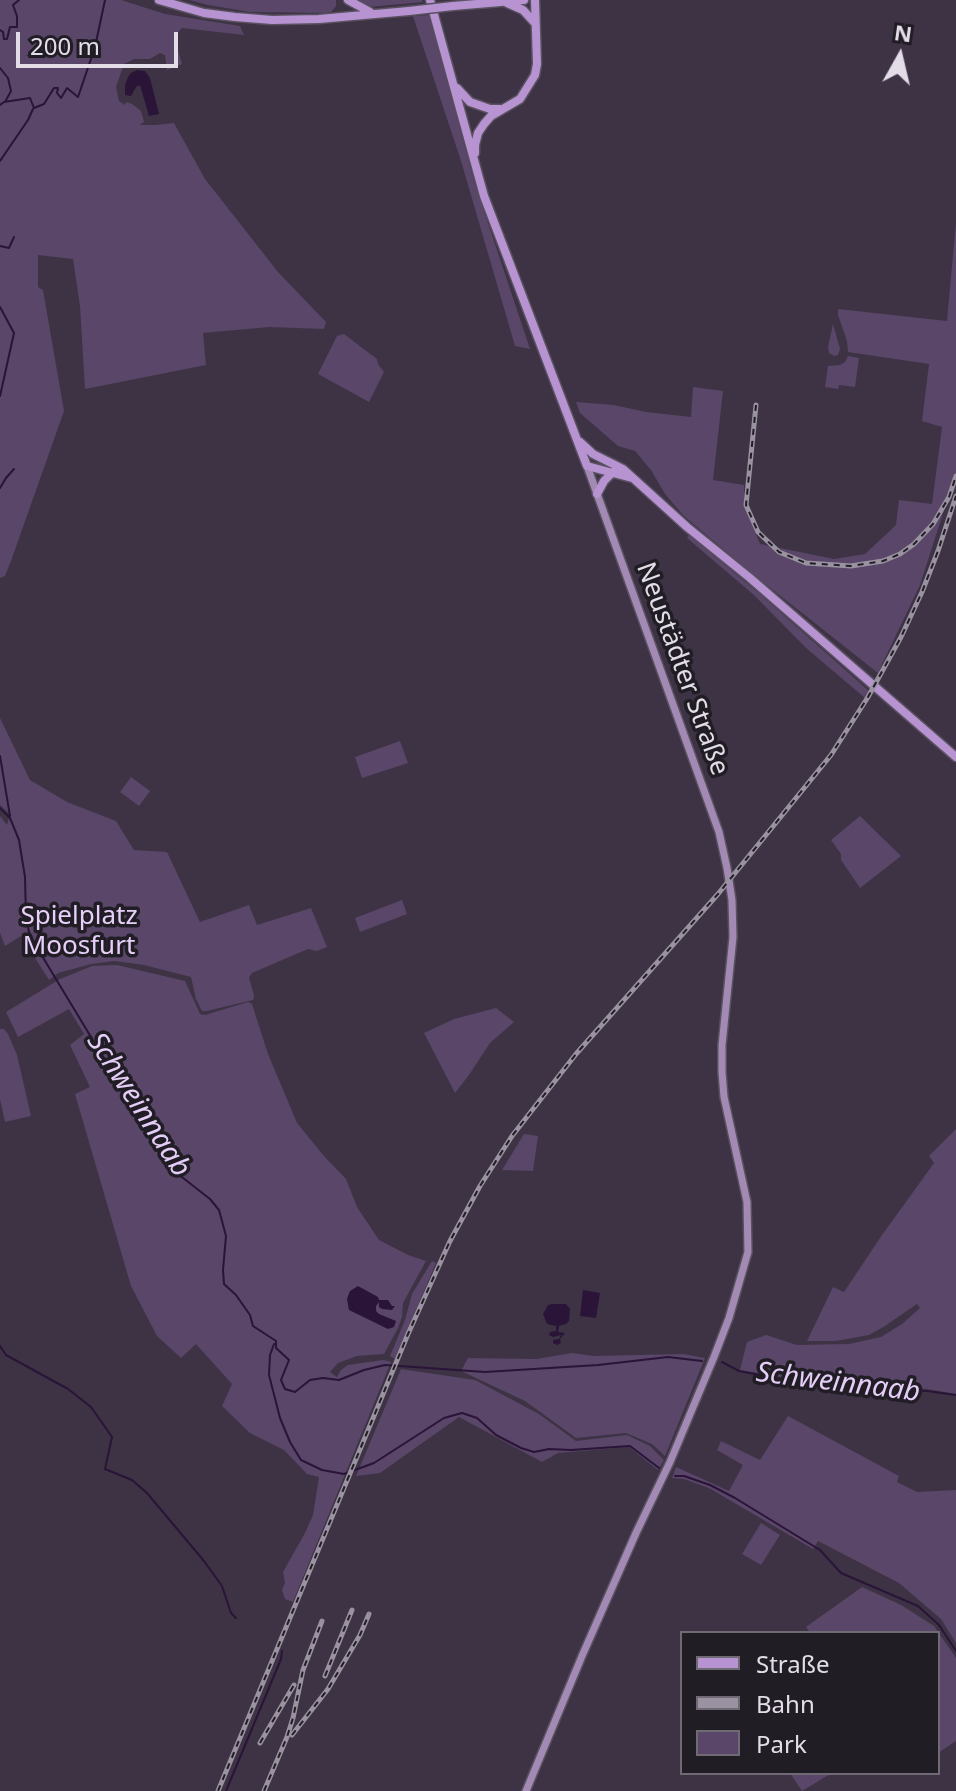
<!DOCTYPE html>
<html>
<head>
<meta charset="utf-8">
<style>
  body { margin:0 }
  #map { position:relative; width:956px; height:1791px; overflow:hidden; background:#3d3345; font-family:"Noto Sans",sans-serif }
  canvas { display:block }
  .legend { position:absolute; left:680px; top:1631px; width:260px; height:144px; box-sizing:border-box; background:#211d25; border:2px solid #6f6a73; margin:0; padding:10px 14px; list-style:none; font-size:24px; color:#e3dde8 }
  .legend li { display:flex; align-items:center; gap:16px; height:40px }
  .legend b { width:40px; border:2px solid #6f6a73 }
  .north { position:absolute; left:860px; top:16px; width:80px; height:80px; -webkit-text-stroke:6px #211d25; paint-order:stroke; rotate:8deg; font-size:22px; font-weight:700; line-height:32px; text-align:center; color:#e3dde8 }
  .north::after { content:''; display:block; margin:auto; width:28px; height:36px; background:#e3dde8; clip-path:polygon(50% 0,100% 100%,50% 72%,0 100%) }
  .scale { position:absolute; left:16px; top:32px; width:162px; height:36px; box-sizing:border-box; border:4px solid #e3dde8; border-top:0; padding-left:10px; font-size:24px; line-height:28px; white-space:nowrap; color:#e3dde8; -webkit-text-stroke:6px #211d25; paint-order:stroke }
</style>
</head>
<body>
<div id="map">
<canvas width="956" height="1791"></canvas>
<ul class="legend">
<li><b style="height:10px;background:#b893d2"></b>Straße</li>
<li><b style="height:10px;background:#9a92a0"></b>Bahn</li>
<li><b style="height:22px;background:#594668"></b>Park</li>
</ul>
<div class="north">N</div>
<div class="scale">200 m</div>
</div>
<script>
const ctx = document.querySelector('canvas').getContext('2d');
ctx.lineJoin = 'round';
function fillPath(path, color) { ctx.fillStyle = color; ctx.fill(path, 'evenodd'); }
const toPath = rows => new Path2D(rows.map(r => 'M' + r).join(''));
function stroke(path, color, width, dash) { ctx.strokeStyle = color; ctx.lineWidth = width; ctx.lineCap = dash ? 'butt' : 'round'; ctx.setLineDash(dash || []); ctx.stroke(path); }
function drawText(font, color, halo, rows, align = 'center') {
  ctx.font = font + ' "Noto Sans",sans-serif'; ctx.lineWidth = 7; ctx.setLineDash([]); ctx.textBaseline = 'middle'; ctx.strokeStyle = halo; ctx.fillStyle = color; for (const [text, x, y, turn = 0] of rows) {
    ctx.save(); ctx.translate(x, y); ctx.rotate((+turn || 0) * Math.PI / 180); ctx.textAlign = isNaN(turn) ? turn : align; if (halo) ctx.strokeText(text, 0, 0); ctx.fillText(text, 0, 0); ctx.restore();
  }
}
fillPath(toPath([
  [0,0,121,0,165,14,240,26,244,35,182,28,174,37,182,64,167,70,165,55,160,53,150,59,134,59,124,64,116,87,119,101,125,105,126,102,132,104,141,111,144,122,139,125,156,125,174,123,205,179,278,272,326,322,324,329,269,327,203,333,206,365,85,389,80,306,73,259,38,255,38,287,43,290,64,411,11,561,5,576,0,578],
  [189,0,336,0,336,6,331,12,325,13,250,12,208,5],
  [356,0,422,0,423,2,369,7],
  [429,15,474,181,530,349,515,346,461,161,413,16],
  [956,222,956,473,920,585,878,673,749,571,683,515,665,494,651,470,635,451,618,446,580,413,576,402,614,405,646,412,691,417,693,387,723,391,713,480,744,485,744,504,760,544,834,559,865,554,896,525,899,500,932,504,942,427,922,421,929,364,848,352,847,341,838,315,838,309,947,321],
  [833,324,840,349,838,355,834,356,829,353,828,347],
  [344,334,377,359,378,364,384,372,369,402,318,374,337,336],
  [848,356,859,358,855,387,839,385,838,389,825,387,828,366,840,365,845,362],
  [689,535,761,595,869,691,865,698,806,648,754,595,687,538],
  [0,718,30,780,67,802,116,821,134,850,167,852,200,922,249,905,257,925,311,908,327,947,317,951,308,949,252,973,249,978,254,995,253,1000,207,1011,202,1011,196,999,191,977,144,965,114,961,91,964,58,973,49,980,21,936,5,946,0,933,0,816,7,825,10,814,0,805],
  [400,741,408,763,362,778,355,757],
  [131,777,150,791,139,806,120,792],
  [860,816,901,856,860,888,841,860,841,854,831,840],
  [402,900,407,914,360,932,355,918],
  [117,965,185,981,200,1014,205,1015,248,1002,252,1004,268,1054,297,1123,324,1156,346,1179,357,1207,379,1240,408,1255,426,1261,403,1303,402,1317,398,1328,384,1354,357,1356,338,1363,330,1372,337,1377,341,1370,348,1365,383,1360,391,1362,293,1602,285,1599,282,1590,285,1583,283,1572,305,1533,313,1515,319,1477,307,1474,284,1450,250,1433,222,1406,232,1384,196,1344,181,1358,157,1336,131,1286,75,1094,90,1087,70,1045,84,1034,69,1009,18,1037,6,1012,60,979,92,966],
  [496,1008,514,1022,490,1043,469,1075,455,1093,424,1033,454,1019],
  [0,1029,4,1029,8,1034,17,1055,31,1116,5,1122,0,1099],
  [956,1129,956,1394,927,1389,817,1383,740,1370,747,1342,766,1335,797,1345,849,1344,881,1337,902,1324,920,1308,917,1304,885,1326,869,1335,836,1341,807,1341,833,1287,844,1292,882,1235,934,1163,929,1156],
  [524,1134,538,1136,533,1171,502,1170],
  [432,1261,436,1263,395,1359,390,1356,405,1320,412,1294],
  [572,1353,594,1356,683,1354,705,1358,665,1456,652,1444,626,1433,576,1438,525,1401,461,1371,468,1358,536,1359],
  [401,1369,475,1380,539,1414,576,1441,627,1435,650,1446,664,1460,658,1470,629,1447,558,1453,542,1462,459,1417,380,1473,356,1476],
  [788,1416,899,1476,897,1482,917,1492,956,1490,956,1643,941,1619,899,1583,818,1541,813,1549,709,1488,684,1479,672,1478,676,1467,729,1491,743,1465,717,1450,721,1441,760,1460],
  [761,1523,780,1535,761,1565,742,1554],
  [862,1587,901,1605,934,1626,956,1658,956,1741,938,1753,938,1633,810,1633,806,1627],
  [790,1773,832,1773,802,1791]
]), '#594668');
fillPath(toPath([
  [137,70,145,71,150,78,159,114,149,116,140,85,136,87,131,96,125,95,125,85,128,77,131,73],
  [358,1286,378,1297,379,1300,388,1300,392,1306,395,1306,392,1310,382,1309,379,1307,379,1302,376,1306,376,1311,379,1314,396,1321,394,1327,388,1329,349,1310,347,1299,348,1296,350,1291],
  [583,1290,600,1293,596,1318,580,1316],
  [552,1304,566,1304,570,1309,569,1321,566,1324,559,1326,558,1332,565,1333,560,1339,561,1343,557,1345,553,1343,553,1340,559,1339,561,1335,553,1337,549,1335,550,1332,556,1331,556,1326,547,1324,543,1314,548,1305]
]), '#2a1438');
stroke(toPath([
  [0,30,3,32,4,39,7,39,10,27,17,27,17,16,13,5,19,0],
  [0,68,8,78,11,91,5,102],
  [0,105,4,102,30,98,34,108,44,104,54,88,58,88,57,93,61,98,67,88,78,97,95,47,105,0],
  [0,161,28,120,33,109],
  [0,246,9,248,14,237],
  [0,307,14,333,0,396],
  [0,488,6,478,14,469],
  [0,756,10,816],
  [0,808,10,818,19,840,25,877,26,919,30,936,97,1047,178,1174,210,1199,219,1210,226,1236,223,1270,224,1284,236,1295,250,1315,253,1326,276,1341,276,1348,289,1360,281,1380,285,1389,295,1392,310,1380,323,1378,339,1380,364,1370,385,1365,485,1372,598,1365,668,1357,702,1361],
  [274,1344,270,1355,269,1375,280,1418,290,1442,301,1460,322,1470,344,1474,374,1463,444,1418,462,1413,477,1418,496,1435,521,1448,534,1452,549,1449,571,1450,630,1446,659,1468],
  [0,1346,6,1355,68,1389,91,1407,112,1437,105,1469,132,1480,147,1493,204,1561,222,1586,231,1613,236,1618],
  [722,1362,739,1371,817,1386,927,1391,956,1395],
  [675,1476,684,1476,710,1485,735,1498,820,1550,841,1573,918,1606,939,1625,956,1651],
  [226,1791,281,1659,282,1651]
]), '#2a1438', 2);
const secondary = toPath([
  [526,1791,582,1656,636,1533,670,1462,714,1357,729,1318,748,1252,747,1202,724,1097,722,1072,722,1045,733,937,732,900,727,868,719,832,587,466]
]);
const primary = toPath([
  [159,0,204,13,235,17,272,20,319,19,409,11],
  [348,0,370,12],
  [430,0,484,196,587,466,632,478],
  [507,3,523,10,534,22],
  [453,6,524,0],
  [457,88,470,102,490,109,500,109],
  [475,153,475,145,478,133,484,124,491,116,520,99,535,75,537,64,535,0],
  [580,442,593,454,623,469,687,527,750,578,956,757],
  [597,494,604,481,613,472]
]);
stroke(secondary, '#595160', 10);
stroke(primary, '#595160', 11);
stroke(secondary, '#a28ab4', 7);
stroke(primary, '#b893d2', 8);
const rail = toPath([
  [756,405,746,505,758,532,779,552,806,563,851,566,883,561,900,554,914,544,933,524,949,497,956,476],
  [325,1676,352,1610],
  [292,1735,328,1689,360,1635,369,1614],
  [260,1743,294,1685],
  [218,1791,408,1334,450,1241,480,1186,512,1136,576,1054,718,894,831,755,868,697,901,637,922,592,938,551,956,496],
  [264,1791,287,1737,293,1718,303,1670,322,1621]
]);
stroke(rail, '#9a92a0', 5);
stroke(rail, '#211d25', 2, [6]);
const primaryBridge = toPath([
  [409,11,453,6]
]);
stroke(primaryBridge, '#595160', 11, []);
stroke(primaryBridge, '#b893d2', 8);
drawText('26px', '#e3dde8', '#211d25', [
  ["Neustädter Straße",682,669,70]
]);
drawText('26px', '#e6cff8', '#211d25', [
  ["Spielplatz",79,917],
  ["Moosfurt",79,947]
]);
drawText('italic 28px', '#e4cdf6', '#211d25', [
  ["Schweinnaab",138,1105,57],
  ["Schweinnaab",838,1383,7]
]);
</script>
</body>
</html>
